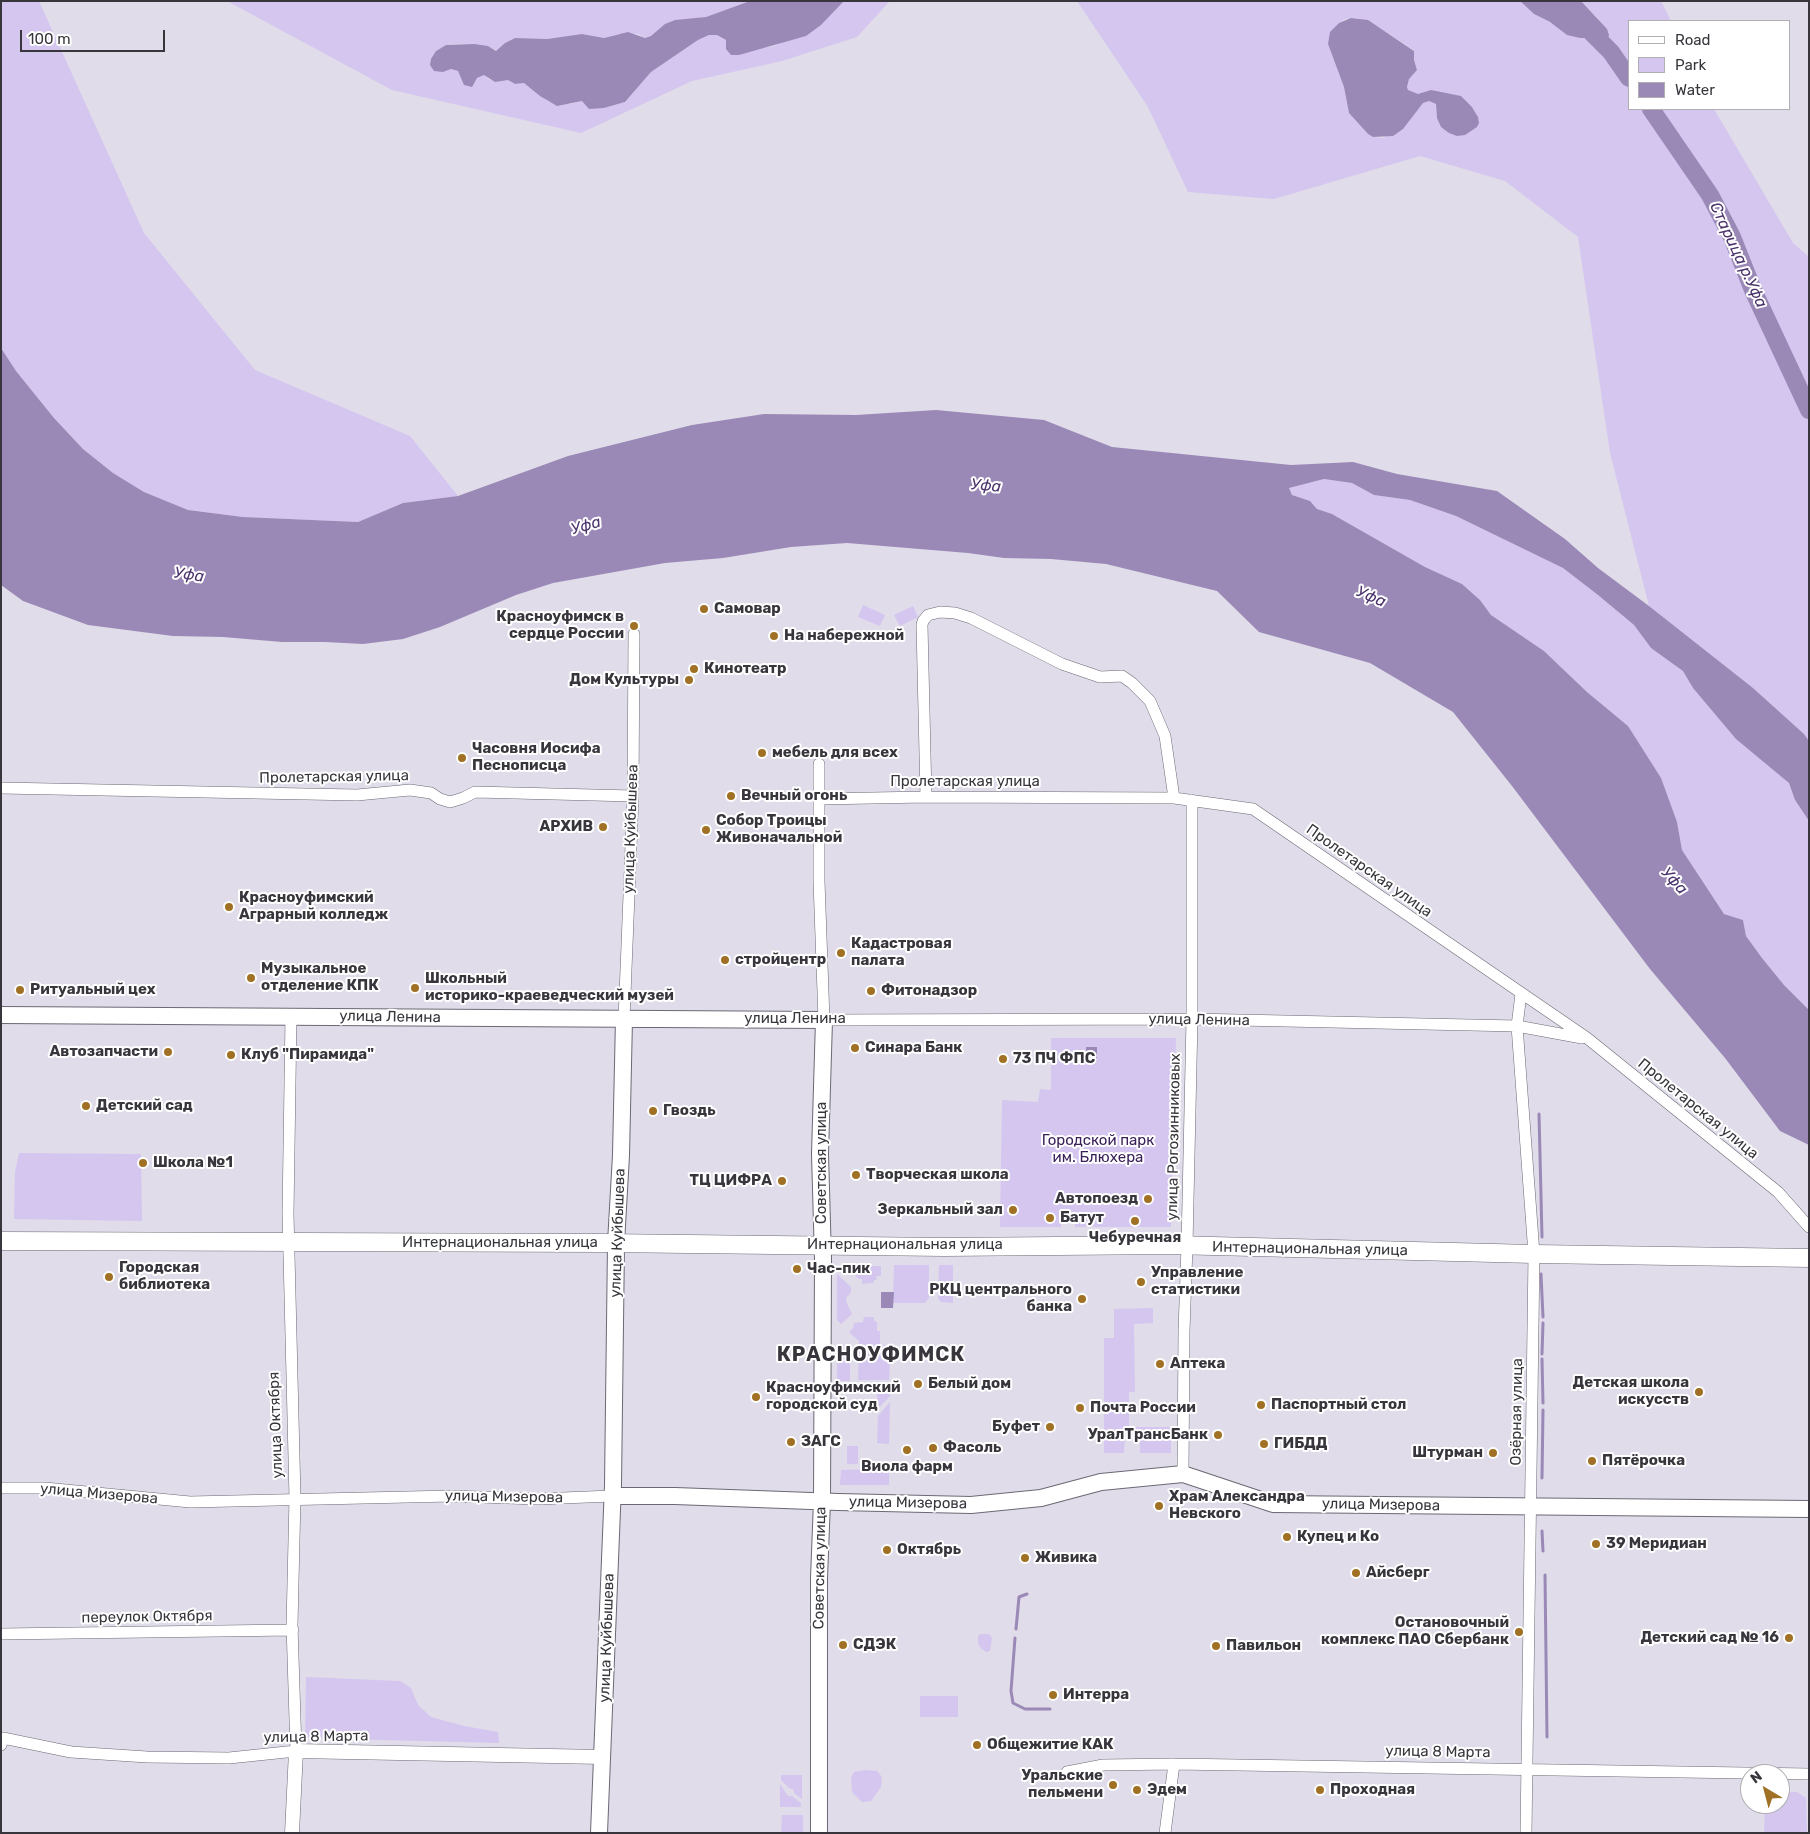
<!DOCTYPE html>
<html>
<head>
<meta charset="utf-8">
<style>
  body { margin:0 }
  #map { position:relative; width:1810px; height:1834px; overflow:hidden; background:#e0dcea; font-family:Rubik,sans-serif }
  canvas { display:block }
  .frame { position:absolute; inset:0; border:2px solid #38363c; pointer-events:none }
  .legend { position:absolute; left:1628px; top:20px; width:162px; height:90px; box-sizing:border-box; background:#fff; border:1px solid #afafb1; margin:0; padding:6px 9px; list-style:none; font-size:15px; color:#38363c }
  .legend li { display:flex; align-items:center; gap:10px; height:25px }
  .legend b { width:25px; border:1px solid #afafb1 }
  .north { position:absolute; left:1740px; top:1764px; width:50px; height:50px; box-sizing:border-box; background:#fff; border:1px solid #afafb1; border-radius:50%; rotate:323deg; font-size:14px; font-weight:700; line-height:20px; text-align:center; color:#38363c }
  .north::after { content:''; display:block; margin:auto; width:18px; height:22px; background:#a07024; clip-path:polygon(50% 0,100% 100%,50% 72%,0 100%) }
  .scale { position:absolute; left:20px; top:30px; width:145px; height:22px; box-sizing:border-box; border:2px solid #38363c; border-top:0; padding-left:6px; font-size:15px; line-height:18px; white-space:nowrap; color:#38363c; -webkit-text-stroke:4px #fff; paint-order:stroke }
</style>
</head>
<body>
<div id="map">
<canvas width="1810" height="1834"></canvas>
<div class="frame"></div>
<ul class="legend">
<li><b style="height:6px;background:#fff"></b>Road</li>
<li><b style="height:14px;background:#d4c6ef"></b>Park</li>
<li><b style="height:14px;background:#9a89b6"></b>Water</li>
</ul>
<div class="north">N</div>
<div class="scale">100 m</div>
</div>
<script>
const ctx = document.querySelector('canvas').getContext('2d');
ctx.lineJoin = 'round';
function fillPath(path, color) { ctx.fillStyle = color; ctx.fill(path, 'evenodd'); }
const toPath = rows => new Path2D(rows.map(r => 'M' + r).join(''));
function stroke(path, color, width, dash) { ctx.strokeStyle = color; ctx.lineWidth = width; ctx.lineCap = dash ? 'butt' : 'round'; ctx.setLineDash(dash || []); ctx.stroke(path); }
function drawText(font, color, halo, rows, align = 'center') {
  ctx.font = font + ' Rubik,sans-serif'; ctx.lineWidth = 4; ctx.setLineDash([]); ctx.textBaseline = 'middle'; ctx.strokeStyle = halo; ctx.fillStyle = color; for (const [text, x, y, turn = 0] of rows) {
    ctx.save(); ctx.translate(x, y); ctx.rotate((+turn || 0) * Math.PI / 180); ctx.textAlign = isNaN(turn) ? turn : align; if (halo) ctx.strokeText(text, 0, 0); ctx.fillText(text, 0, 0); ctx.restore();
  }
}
fillPath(toPath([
  [1,1,39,1,144,233,255,370,410,436,458,496,403,503,358,522,243,517,188,510,144,492,113,473,83,449,54,418,16,371,1,348],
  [227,1,750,1,706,17,693,19,658,31,651,36,645,38,638,34,618,34,604,38,582,34,547,39,515,38,505,43,497,51,488,46,458,44,446,45,436,51,443,72,451,69,477,78,484,75,490,80,508,80,515,84,524,83,549,102,570,104,582,101,586,104,604,108,625,102,651,72,698,40,709,35,717,35,726,40,726,49,739,55,752,50,775,46,834,11,844,1,890,1,857,37,782,61,692,81,581,133,392,90],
  [1077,1,1520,1,1534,14,1580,38,1593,38,1599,20,1581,1,1661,1,1671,21,1629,21,1629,109,1714,109,1793,243,1809,257,1809,741,1804,734,1753,688,1649,606,1610,453,1578,237,1505,181,1420,156,1274,199,1188,192,1148,107],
  [1357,18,1377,26,1414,50,1414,60,1417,70,1409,78,1407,87,1408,90,1412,93,1472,107,1478,117,1437,118,1436,104,1429,101,1423,103,1384,138,1373,137,1368,134,1349,113,1344,87,1328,44,1339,23,1345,19],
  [1324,479,1352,483,1374,495,1410,500,1456,516,1563,568,1598,595,1634,625,1651,648,1684,671,1693,688,1715,713,1789,783,1795,800,1809,821,1809,1010,1784,985,1762,958,1746,936,1743,920,1724,914,1682,850,1677,822,1628,726,1587,692,1544,651,1491,615,1480,600,1462,584,1425,567,1332,514,1317,509,1310,501,1292,495,1289,488],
  [863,605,885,615,880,626,858,617],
  [913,606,918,617,900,626,894,615],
  [1051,1038,1176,1038,1171,1227,1075,1227,1075,1222,1061,1222,1061,1227,1000,1227,1002,1100,1038,1102,1040,1089,1051,1090],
  [19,1153,141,1154,142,1221,14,1219,15,1172],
  [894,1265,929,1265,929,1298,925,1303,893,1303],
  [939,1265,953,1265,953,1303,941,1302,938,1298],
  [852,1266,881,1266,881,1276,876,1276,877,1280,874,1280,874,1283,862,1284,862,1279,859,1279,849,1269],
  [837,1274,851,1287,851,1292,847,1297,846,1301,852,1314,841,1324,837,1320],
  [1153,1308,1153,1323,1134,1324,1135,1392,1129,1392,1129,1427,1171,1427,1171,1453,1140,1453,1140,1434,1125,1434,1124,1453,1104,1453,1104,1338,1114,1338,1114,1309],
  [864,1317,874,1317,874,1321,877,1322,877,1331,880,1331,880,1345,891,1345,889,1380,858,1380,859,1341,849,1332,853,1328,854,1323,863,1322],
  [837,1345,850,1345,850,1381,837,1381],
  [891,1386,890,1396,877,1410,877,1387],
  [890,1402,889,1444,877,1443,878,1416],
  [847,1446,858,1446,858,1464,847,1464],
  [889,1469,889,1485,840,1485,841,1470],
  [980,1634,989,1634,992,1638,990,1651,986,1652,982,1649,978,1644,978,1636],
  [306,1677,400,1681,411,1688,418,1705,431,1717,464,1726,498,1732,499,1743,305,1738],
  [920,1696,958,1696,958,1717,920,1717],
  [865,1770,877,1771,882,1777,881,1787,871,1801,862,1802,852,1792,851,1777,854,1772],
  [781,1775,802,1775,802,1799,794,1793,794,1790,789,1788,781,1780],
  [780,1784,788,1796,792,1796,801,1803,801,1807,780,1807],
  [1780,1792,1797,1792,1806,1798,1807,1833,1764,1833,1765,1804,1780,1804],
  [782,1815,803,1815,803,1833,781,1833]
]), '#d4c6ef');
fillPath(toPath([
  [750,1,844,1,821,25,806,36,739,55,731,55,726,49,726,40,717,35,709,35,698,40,651,72,625,102,604,108,589,109,582,101,557,106,540,96,524,83,515,84,508,80,495,82,484,75,477,78,472,87,464,85,458,71,451,69,443,72,434,71,430,65,431,59,436,51,446,45,474,44,488,46,496,51,505,43,515,38,547,39,582,34,604,38,628,32,645,38,651,36,665,24,675,20,706,17],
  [1520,1,1581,1,1607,29,1609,35,1607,41,1602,43,1592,38,1580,38,1567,35,1550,22,1534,14],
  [1351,18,1368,20,1414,51,1414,60,1417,70,1409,79,1407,87,1408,90,1418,94,1431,90,1461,96,1472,107,1478,117,1479,123,1477,127,1465,135,1457,136,1449,133,1441,127,1437,118,1436,104,1429,101,1423,103,1403,129,1393,136,1373,137,1368,134,1349,113,1344,87,1328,44,1330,32,1339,23],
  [1,348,16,371,54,418,83,449,113,473,144,492,188,510,243,517,358,522,403,503,458,496,568,456,692,425,764,414,856,415,936,410,1044,420,1112,447,1291,465,1353,462,1397,474,1497,491,1565,539,1598,568,1649,606,1753,688,1804,734,1809,741,1809,821,1795,800,1789,783,1736,739,1693,688,1683,671,1651,648,1634,625,1598,595,1563,568,1456,516,1410,500,1374,495,1352,483,1324,479,1289,488,1292,495,1310,501,1317,509,1332,514,1425,567,1462,584,1480,600,1491,615,1544,651,1587,692,1628,726,1661,778,1677,822,1682,850,1724,914,1743,920,1746,936,1762,958,1784,985,1809,1010,1809,1145,1780,1131,1725,1058,1650,969,1512,786,1453,712,1370,663,1259,632,1217,591,1106,564,1051,559,1004,558,968,553,847,543,791,547,723,558,665,563,553,583,516,595,440,627,403,639,363,644,325,642,282,642,223,637,173,636,88,625,23,601,1,585],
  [1086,1047,1097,1047,1097,1061,1086,1061],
  [881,1292,894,1292,893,1308,881,1308]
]), '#9a89b6');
stroke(toPath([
  [1539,1114,1542,1237],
  [1541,1274,1543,1317],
  [1542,1354,1543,1323],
  [1542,1359,1543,1403],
  [1542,1478,1543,1410],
  [1542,1531,1543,1551],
  [1545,1575,1547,1737],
  [1016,1629,1019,1597,1027,1594],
  [1015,1638,1011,1691,1013,1703,1025,1709,1050,1709]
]), '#9a89b6', 3);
stroke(toPath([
  [1560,1,1611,52,1629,78],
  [1651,109,1710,195,1732,237,1753,290,1809,410]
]), '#9a89b6', 18);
const minor = toPath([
  [819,764,819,881,824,1020,1192,1019,1517,1026,1582,1038],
  [1,788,357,795,410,790,431,793,440,799,450,802,463,798,475,792,633,796],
  [926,797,922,625,923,621,928,615,940,612,955,613,971,618,1062,664,1100,677,1122,676,1132,683,1150,701,1165,736,1174,798],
  [819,799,926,797,1174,798,1253,809,1587,1038,1778,1192,1809,1227],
  [1521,994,1517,1026,1534,1254,1526,1833],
  [624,1019,633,796,634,634],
  [1183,1474,1184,1331,1187,1246,1192,1019,1192,800],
  [1,1488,45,1488,190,1502,451,1496,538,1499,612,1496],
  [1,1634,293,1630],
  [1,1745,3,1738,71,1752,147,1757,229,1758,296,1751,292,1625,295,1498,288,1214,291,1016],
  [1067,1772,1103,1765,1174,1764,1809,1774],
  [1165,1833,1174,1764]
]);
const tertiary = toPath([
  [292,1833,296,1751,602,1757]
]);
const secondary = toPath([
  [1,1015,824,1020,820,1154,823,1259,822,1501,819,1578,819,1833],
  [612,1496,675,1496,838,1502,971,1505,1041,1498,1101,1482,1183,1474,1273,1504,1809,1509],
  [599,1833,613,1485,616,1243,621,1155,624,1019]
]);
const primary = toPath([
  [1,1241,603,1243,944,1247,1172,1245,1534,1254,1809,1258]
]);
stroke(minor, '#6c6874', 12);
stroke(tertiary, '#6c6874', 15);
stroke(secondary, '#6c6874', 18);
stroke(primary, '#6c6874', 19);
stroke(minor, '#fff', 11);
stroke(tertiary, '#fff', 14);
stroke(secondary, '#fff', 16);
stroke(primary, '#fff', 18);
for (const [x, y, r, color] of [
  [704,609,5,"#a07024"],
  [634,626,5,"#a07024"],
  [774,636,5,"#a07024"],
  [694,669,5,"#a07024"],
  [689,680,5,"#a07024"],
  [762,753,5,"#a07024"],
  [462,758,5,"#a07024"],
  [731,796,5,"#a07024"],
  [603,827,5,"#a07024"],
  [706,830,5,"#a07024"],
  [229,907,5,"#a07024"],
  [841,953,5,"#a07024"],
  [725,960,5,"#a07024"],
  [251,978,5,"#a07024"],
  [415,988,5,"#a07024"],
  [20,990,5,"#a07024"],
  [871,991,5,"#a07024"],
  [855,1048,5,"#a07024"],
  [168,1052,5,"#a07024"],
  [231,1055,5,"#a07024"],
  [1003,1059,5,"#a07024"],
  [86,1106,5,"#a07024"],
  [653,1111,5,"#a07024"],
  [143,1163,5,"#a07024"],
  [856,1175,5,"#a07024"],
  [782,1181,5,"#a07024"],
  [1148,1199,5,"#a07024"],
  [1013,1210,5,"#a07024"],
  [1050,1218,5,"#a07024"],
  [1135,1221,5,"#a07024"],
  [797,1269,5,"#a07024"],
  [109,1277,5,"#a07024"],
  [1141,1282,5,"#a07024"],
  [1082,1299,5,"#a07024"],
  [1160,1364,5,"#a07024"],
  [918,1384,5,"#a07024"],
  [1699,1392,5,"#a07024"],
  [756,1397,5,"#a07024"],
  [1261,1405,5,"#a07024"],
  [1080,1408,5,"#a07024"],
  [1050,1427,5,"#a07024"],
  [1218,1435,5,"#a07024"],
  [791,1442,5,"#a07024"],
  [1264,1444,5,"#a07024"],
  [933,1448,5,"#a07024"],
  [907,1450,5,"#a07024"],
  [1493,1453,5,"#a07024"],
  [1592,1461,5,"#a07024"],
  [1159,1506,5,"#a07024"],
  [1287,1537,5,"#a07024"],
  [1596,1544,5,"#a07024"],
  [887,1550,5,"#a07024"],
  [1025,1558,5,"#a07024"],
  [1356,1573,5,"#a07024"],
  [1519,1632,5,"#a07024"],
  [1789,1638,5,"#a07024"],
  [843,1645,5,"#a07024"],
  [1216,1646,5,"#a07024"],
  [1053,1695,5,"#a07024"],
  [977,1745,5,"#a07024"],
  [1113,1785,5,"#a07024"],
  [1137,1790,5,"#a07024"],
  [1320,1790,5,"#a07024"]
]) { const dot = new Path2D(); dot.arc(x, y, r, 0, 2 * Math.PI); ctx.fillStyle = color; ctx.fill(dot); stroke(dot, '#fff', 2); }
drawText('bold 15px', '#38363c', '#fff', [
  ["Самовар",714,609],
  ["Красноуфимск в",624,617,"right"],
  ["сердце России",624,634,"right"],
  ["На набережной",784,636],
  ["Кинотеатр",704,669],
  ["Дом Культуры",679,680,"right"],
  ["Часовня Иосифа",472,749],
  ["Песнописца",472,766],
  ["мебель для всех",772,753],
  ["Вечный огонь",741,796],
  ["Собор Троицы",716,821],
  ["Живоначальной",716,838],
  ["АРХИВ",593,827,"right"],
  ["Красноуфимский",239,898],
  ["Аграрный колледж",239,915],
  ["Кадастровая",851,944],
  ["палата",851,961],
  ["стройцентр",735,960],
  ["Музыкальное",261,969],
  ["отделение КПК",261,986],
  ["Школьный",425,979],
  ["историко-краеведческий музей",425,996],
  ["Ритуальный цех",30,990],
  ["Фитонадзор",881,991],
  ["Синара Банк",865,1048],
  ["Автозапчасти",158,1052,"right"],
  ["Клуб \"Пирамида\"",241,1055],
  ["73 ПЧ ФПС",1013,1059],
  ["Детский сад",96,1106],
  ["Гвоздь",663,1111],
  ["Школа №1",153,1163],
  ["Творческая школа",866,1175],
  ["ТЦ ЦИФРА",772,1181,"right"],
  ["Автопоезд",1138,1199,"right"],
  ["Зеркальный зал",1003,1210,"right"],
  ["Батут",1060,1218],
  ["Чебуречная",1135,1238,"center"],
  ["Городская",119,1268],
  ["библиотека",119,1285],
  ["Час-пик",807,1269],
  ["Управление",1151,1273],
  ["статистики",1151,1290],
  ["РКЦ центрального",1072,1290,"right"],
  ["банка",1072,1307,"right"],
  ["Аптека",1170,1364],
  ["Детская школа",1689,1383,"right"],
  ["искусств",1689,1400,"right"],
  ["Белый дом",928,1384],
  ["Красноуфимский",766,1388],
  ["городской суд",766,1405],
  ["Паспортный стол",1271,1405],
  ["Почта России",1090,1408],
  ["Буфет",1040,1427,"right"],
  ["УралТрансБанк",1208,1435,"right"],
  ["ЗАГС",801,1442],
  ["ГИБДД",1274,1444],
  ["Фасоль",943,1448],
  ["Штурман",1483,1453,"right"],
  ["Пятёрочка",1602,1461],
  ["Виола фарм",907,1467,"center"],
  ["Храм Александра",1169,1497],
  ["Невского",1169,1514],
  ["Купец и Ко",1297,1537],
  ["39 Меридиан",1606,1544],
  ["Октябрь",897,1550],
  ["Живика",1035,1558],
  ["Айсберг",1366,1573],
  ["Остановочный",1509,1623,"right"],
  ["комплекс ПАО Сбербанк",1509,1640,"right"],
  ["Детский сад № 16",1779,1638,"right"],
  ["СДЭК",853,1645],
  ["Павильон",1226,1646],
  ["Интерра",1063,1695],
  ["Общежитие КАК",987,1745],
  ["Уральские",1103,1776,"right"],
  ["пельмени",1103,1793,"right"],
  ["Эдем",1147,1790],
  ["Проходная",1330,1790]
], 'left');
drawText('15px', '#38363c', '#fff', [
  ["Пролетарская улица",334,777,-1],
  ["Пролетарская улица",965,782],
  ["улица Куйбышева",631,829,-88],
  ["Пролетарская улица",1369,871,35],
  ["улица Ленина",390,1017,1],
  ["улица Ленина",795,1019],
  ["улица Ленина",1199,1020,1],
  ["Пролетарская улица",1698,1109,39],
  ["улица Рогозинниковых",1174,1137,-89],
  ["Советская улица",822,1163,-90],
  ["улица Куйбышева",618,1233,-88],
  ["Интернациональная улица",500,1243],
  ["Интернациональная улица",905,1245],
  ["Интернациональная улица",1310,1249,1],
  ["Озёрная улица",1517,1412,-89],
  ["улица Октября",276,1425,-92],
  ["улица Мизерова",99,1494,5],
  ["улица Мизерова",504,1497,1],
  ["улица Мизерова",908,1503,1],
  ["улица Мизерова",1381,1505,1],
  ["Советская улица",820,1568,-89],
  ["переулок Октября",147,1617,-1],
  ["улица Куйбышева",607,1638,-88],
  ["улица 8 Марта",316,1737,-1],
  ["улица 8 Марта",1438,1752,1]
]);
drawText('15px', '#3a2159', '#fff', [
  ["Городской парк",1098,1141],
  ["им. Блюхера",1098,1158]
]);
drawText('italic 16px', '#4b336c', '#fff', [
  ["Старица р.Уфа",1738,255,65],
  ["Уфа",986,486,5],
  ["Уфа",586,526,-16],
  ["Уфа",189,575,8],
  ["Уфа",1371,597,23],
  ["Уфа",1674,881,48]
]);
ctx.letterSpacing = '1px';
drawText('bold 20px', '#38363c', '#fff', [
  ["КРАСНОУФИМСК",871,1355]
]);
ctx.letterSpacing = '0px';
</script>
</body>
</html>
